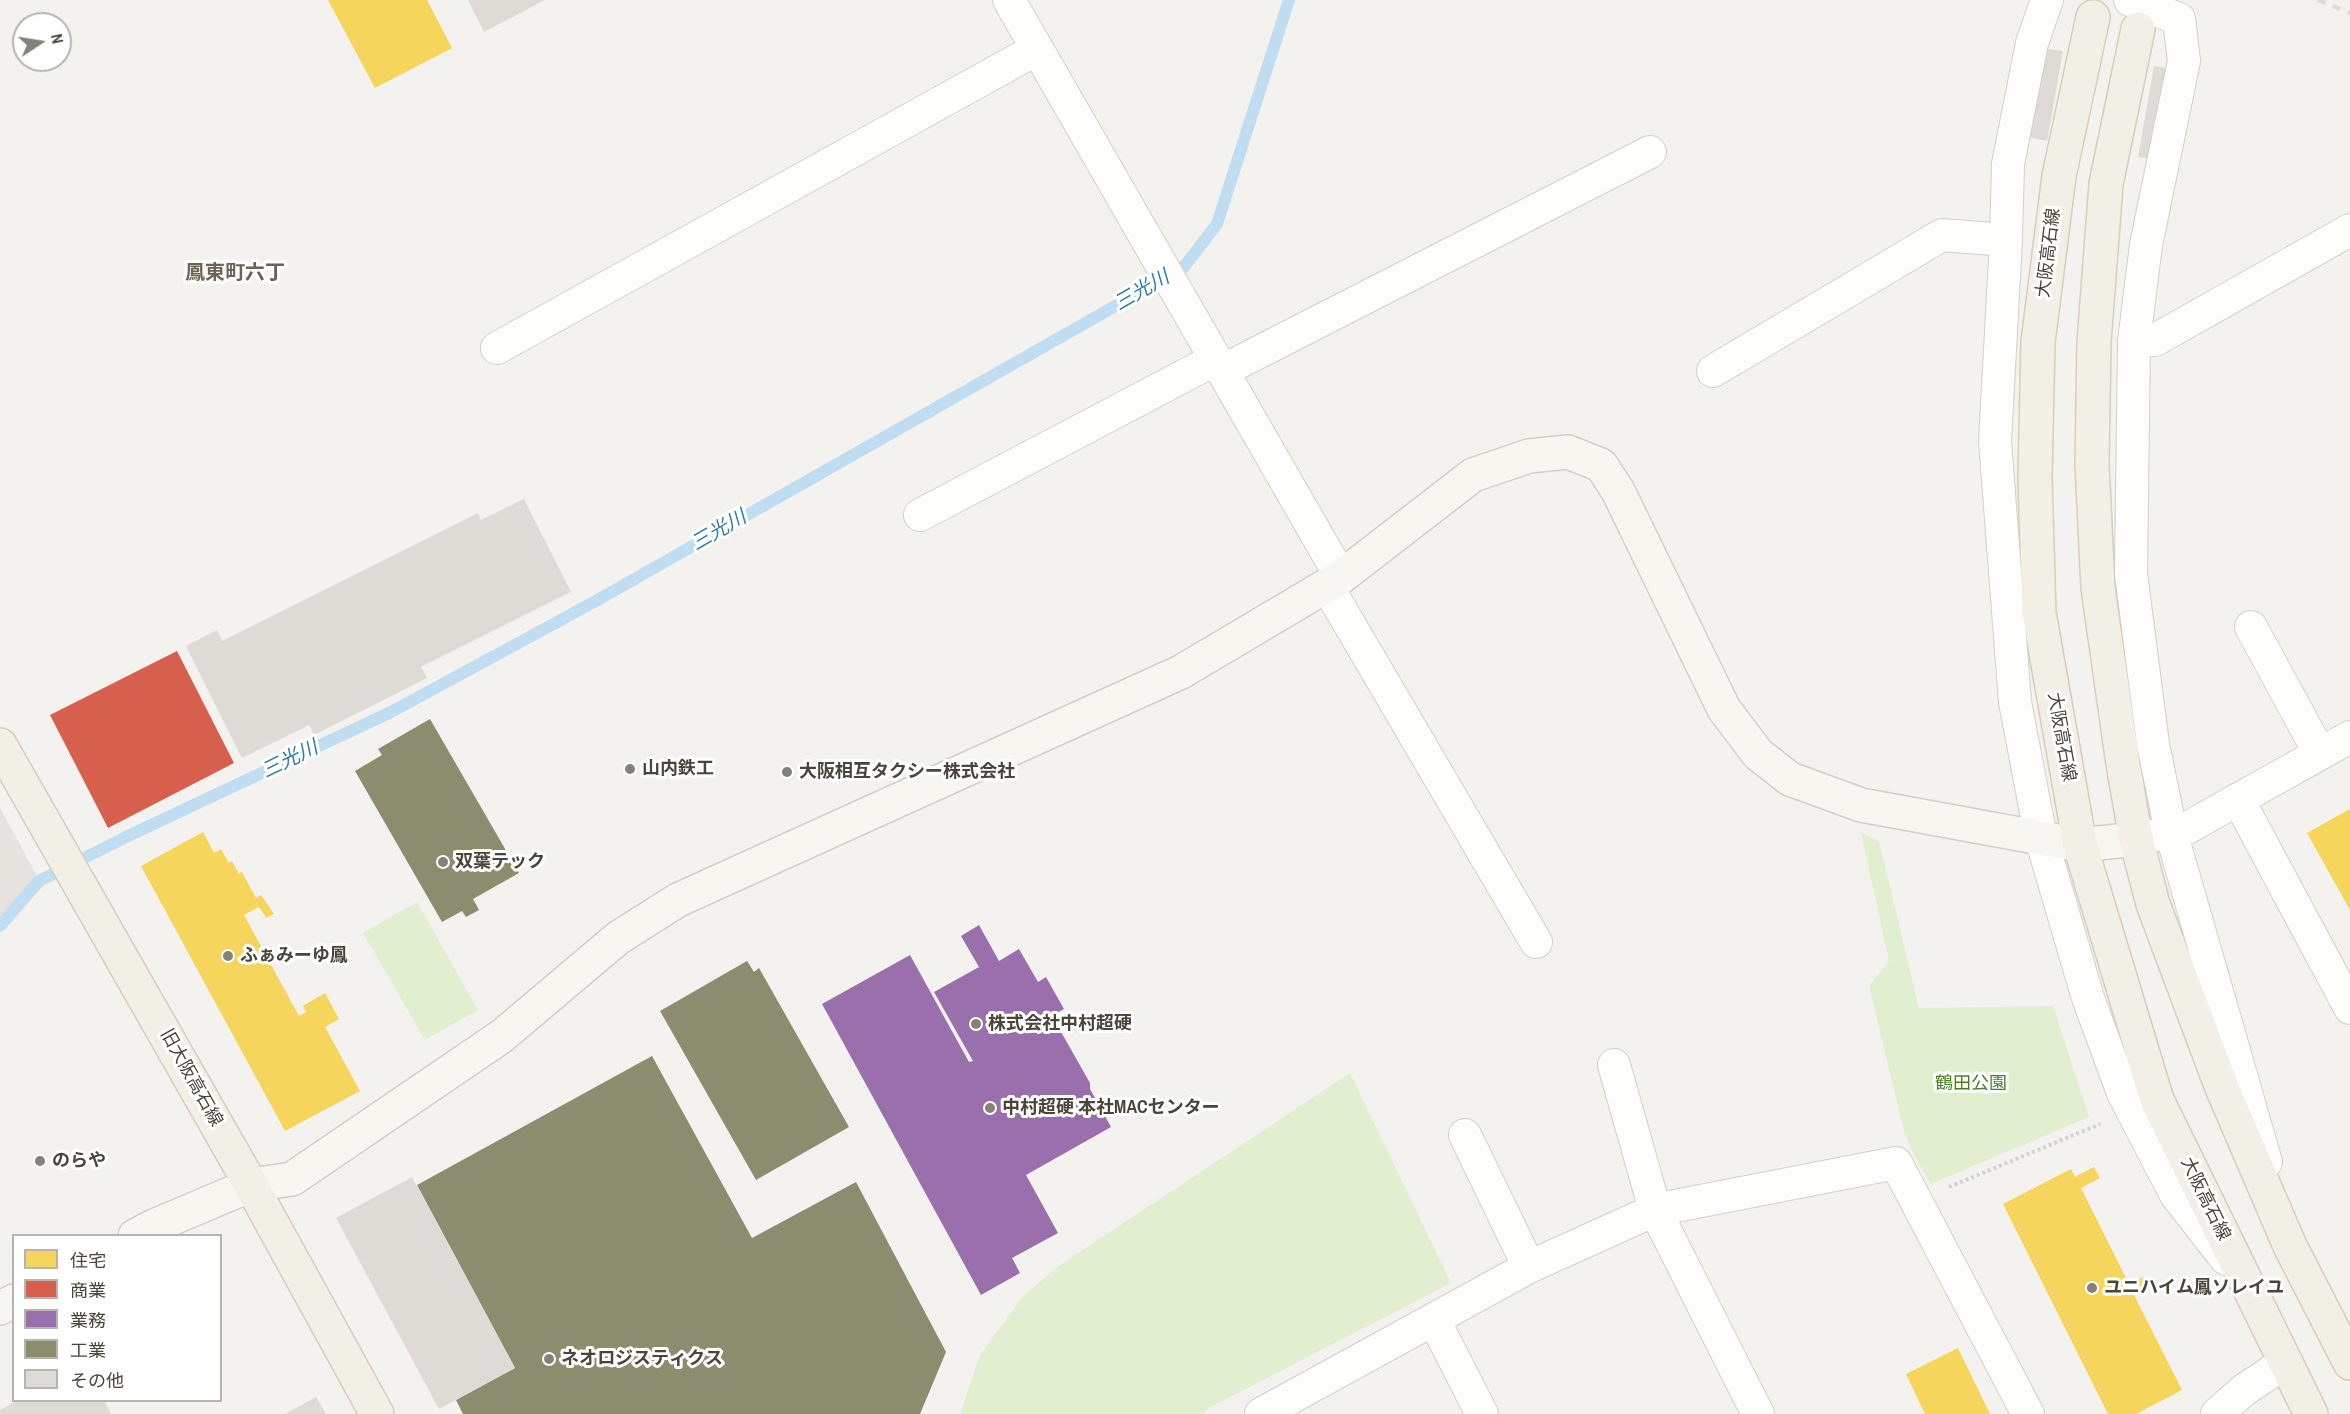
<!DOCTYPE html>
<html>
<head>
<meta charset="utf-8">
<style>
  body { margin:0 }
  #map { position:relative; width:2350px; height:1414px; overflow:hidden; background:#f4f2ee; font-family:"Archivo Narrow","Noto Sans JP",sans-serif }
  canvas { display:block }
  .legend { position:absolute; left:12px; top:1234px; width:210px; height:168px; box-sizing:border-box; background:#fff; border:2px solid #b7b4b0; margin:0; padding:8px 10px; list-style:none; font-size:18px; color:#4b4439 }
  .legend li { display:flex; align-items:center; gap:12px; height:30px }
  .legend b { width:30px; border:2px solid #b7b4b0 }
  .north { position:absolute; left:12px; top:12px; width:60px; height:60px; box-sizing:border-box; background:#fff; border:2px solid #b7b4b0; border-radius:50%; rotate:78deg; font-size:16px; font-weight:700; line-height:24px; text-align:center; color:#4b4439 }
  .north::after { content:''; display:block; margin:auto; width:21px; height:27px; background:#868178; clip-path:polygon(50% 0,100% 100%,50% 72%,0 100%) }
</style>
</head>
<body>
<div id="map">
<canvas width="2350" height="1414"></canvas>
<ul class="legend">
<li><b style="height:16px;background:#f6d55c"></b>住宅</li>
<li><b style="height:16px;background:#d6604d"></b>商業</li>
<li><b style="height:16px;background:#9970ab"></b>業務</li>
<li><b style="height:16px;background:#8c8c6e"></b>工業</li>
<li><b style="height:16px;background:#dedbd6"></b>その他</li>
</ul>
<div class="north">N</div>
</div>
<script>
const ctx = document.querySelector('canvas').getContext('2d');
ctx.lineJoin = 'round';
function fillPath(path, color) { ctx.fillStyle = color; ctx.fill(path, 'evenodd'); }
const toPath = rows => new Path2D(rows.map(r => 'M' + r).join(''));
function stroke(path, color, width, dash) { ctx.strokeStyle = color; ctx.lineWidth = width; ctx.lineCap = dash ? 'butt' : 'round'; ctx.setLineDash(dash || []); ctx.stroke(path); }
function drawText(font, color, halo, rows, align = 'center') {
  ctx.font = font + ' "Archivo Narrow","Noto Sans JP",sans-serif'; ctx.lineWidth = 6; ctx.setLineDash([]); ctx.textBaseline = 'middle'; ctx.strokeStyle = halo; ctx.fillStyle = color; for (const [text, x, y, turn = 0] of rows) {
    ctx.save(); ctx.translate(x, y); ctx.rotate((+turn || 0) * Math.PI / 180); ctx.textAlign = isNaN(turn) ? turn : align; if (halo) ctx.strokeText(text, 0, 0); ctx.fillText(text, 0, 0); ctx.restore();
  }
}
fillPath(toPath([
  [0,808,38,878,0,918]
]), '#e6e2de');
fillPath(toPath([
  [1861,833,1879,841,1919,1008,2053,1006,2089,1117,1931,1184,1917,1161,1905,1135,1869,986,1889,961],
  [417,902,478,1010,425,1040,363,933],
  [1350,1073,1451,1283,1209,1408,1202,1414,960,1414,980,1355,1024,1295,1060,1265]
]), '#e1eecf');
fillPath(toPath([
  [328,0,427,0,452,48,375,88],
  [2350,809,2350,910,2307,833],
  [203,832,214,853,221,849,229,863,232,861,239,874,242,872,256,898,261,895,274,914,266,918,259,907,244,915,299,1016,306,1012,303,1006,325,993,339,1019,325,1027,360,1091,285,1131,141,866],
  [2094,1167,2100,1178,2081,1188,2129,1284,2143,1277,2146,1283,2132,1291,2182,1390,2136,1414,2108,1414,2003,1204,2071,1169,2075,1177],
  [1958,1348,1990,1414,1925,1414,1906,1374]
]), '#f6d55c');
fillPath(toPath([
  [177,651,234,763,108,828,50,715]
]), '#d6604d');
fillPath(toPath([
  [979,925,999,961,1019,949,1038,982,1046,977,1064,1009,1052,1016,1090,1083,1090,1089,1111,1127,1026,1175,1058,1233,1012,1258,1020,1273,981,1295,822,1004,910,955,969,1062,973,1061,934,992,979,967,961,936]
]), '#9970ab');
fillPath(toPath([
  [430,719,519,873,473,899,479,910,466,917,462,911,442,922,355,771,382,755,378,749],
  [747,961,754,972,759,968,849,1127,756,1180,660,1011],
  [652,1056,752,1238,856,1182,946,1352,920,1414,463,1414,456,1400,515,1368,417,1185]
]), '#8c8c6e');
stroke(toPath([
  [0,926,39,881,128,836,391,712,594,602,1184,267,1217,224,1289,0]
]), '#c0ddf1', 12);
fillPath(toPath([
  [468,0,545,0,484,32],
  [2042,48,2063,51,2047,141,2027,137],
  [2154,66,2171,69,2155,160,2138,157],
  [524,499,571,592,421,667,427,678,314,735,309,725,242,758,186,646,217,630,222,641,478,513,481,520],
  [412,1177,515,1368,439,1409,336,1218],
  [316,1397,326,1414,285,1414],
  [18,1400,104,1400,111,1414,0,1414,0,1410]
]), '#dedbd6');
const street = toPath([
  [1009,0,1341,577],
  [2047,0,2032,43,2008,164,2006,240,1995,441,2015,702,2041,838,2088,998,2123,1093,2176,1195,2226,1259],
  [2130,0,2179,19,2184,61,2146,245,2134,341,2131,574,2153,744,2171,832,2266,1162],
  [2134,341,2155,340,2350,230],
  [497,348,1037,49],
  [1222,371,1650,152],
  [1713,371,1942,235,2006,240],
  [920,515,1216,359],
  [1327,586,1536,942],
  [2251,627,2320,754],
  [2238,799,2350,1008],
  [2152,836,2187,828,2350,737],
  [1614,1065,1655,1210,1758,1414],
  [1465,1135,1529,1267],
  [1434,1320,1482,1414],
  [1261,1414,1529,1267,1655,1210,1896,1163,2028,1414],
  [2217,1414,2244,1390,2286,1362]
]);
const secondary = toPath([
  [135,1236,154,1226,251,1185,292,1179,502,1036,618,938,678,900,1181,672,1341,577,1473,475,1529,456,1568,452,1601,465,1618,491,1724,709,1758,754,1790,779,1861,805,2041,838,2080,845,2136,839],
  [0,1308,14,1301]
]);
const primary = toPath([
  [2093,17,2059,176,2038,342,2035,478,2039,613,2080,845,2157,1100,2311,1414],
  [2138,29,2106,184,2094,342,2092,464,2098,588,2123,764,2136,839,2153,904,2222,1088,2290,1246,2350,1363],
  [0,745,251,1185,377,1414]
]);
stroke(street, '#d2d0cb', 34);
stroke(secondary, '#d3cfc5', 36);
stroke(primary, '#d6cebb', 36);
stroke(toPath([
  [1949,1187,2100,1124]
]), '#d3d2cc', 4, [3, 3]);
stroke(street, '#fdfdfc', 32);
stroke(secondary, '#f7f6f1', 33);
stroke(primary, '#f2efe6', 33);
stroke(toPath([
  [2318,0,2350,13]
]), '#dbdbda', 4.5, [8, 8]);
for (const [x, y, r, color] of [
  [630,769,6,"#868178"],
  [787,772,6,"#868178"],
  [443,862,6,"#868178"],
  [228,956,6,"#868178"],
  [976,1024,6,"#868178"],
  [990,1108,6,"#868178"],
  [40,1161,6,"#868178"],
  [2092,1288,6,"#868178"],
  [549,1359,6,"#868178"]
]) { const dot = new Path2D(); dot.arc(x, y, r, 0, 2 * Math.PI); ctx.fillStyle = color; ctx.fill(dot); stroke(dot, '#fff', 2); }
drawText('18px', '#4b4439', '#fff', [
  ["大阪高石線",2049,253,-83],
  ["大阪高石線",2061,737,80],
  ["旧大阪高石線",191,1078,61],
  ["大阪高石線",2205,1199,64]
]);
drawText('bold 18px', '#4b4439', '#fff', [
  ["山内鉄工",642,769],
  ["大阪相互タクシー株式会社",799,772],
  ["双葉テック",455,862],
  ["ふぁみーゆ鳳",240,956],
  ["株式会社中村超硬",988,1024],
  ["中村超硬 本社MACセンター",1002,1108],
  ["のらや",52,1161],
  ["ユニハイム鳳ソレイユ",2104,1288],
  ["ネオロジスティクス",561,1359]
], 'left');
drawText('18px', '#4a7f2a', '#fff', [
  ["鶴田公園",1971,1084]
]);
drawText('bold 20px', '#6e6250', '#fff', [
  ["鳳東町六丁",235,274]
]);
drawText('italic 20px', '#2e7ab2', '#fff', [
  ["三光川",1142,291,-30],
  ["三光川",719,531,-30],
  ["三光川",290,760,-26]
]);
</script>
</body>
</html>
